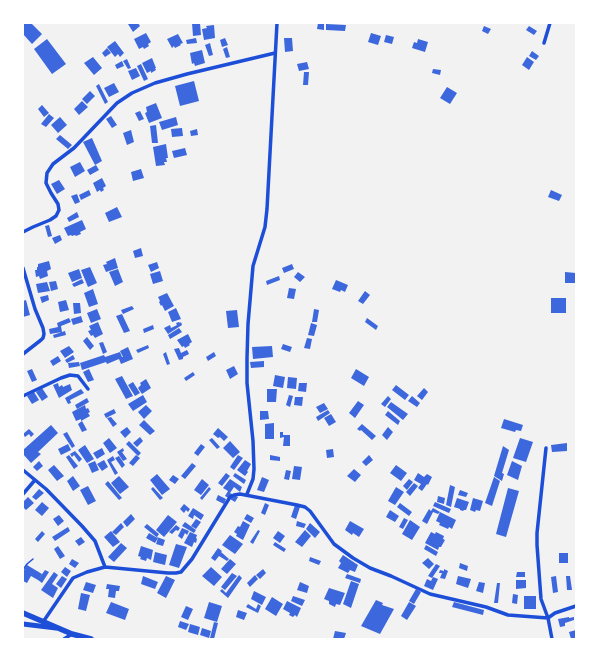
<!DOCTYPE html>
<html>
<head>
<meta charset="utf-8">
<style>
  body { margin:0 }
  #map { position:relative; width:599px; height:662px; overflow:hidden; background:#f2f2f2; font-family:Signika,sans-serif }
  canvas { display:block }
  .frame { position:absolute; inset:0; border:24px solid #fff; pointer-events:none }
</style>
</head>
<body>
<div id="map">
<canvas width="599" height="662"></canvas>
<div class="frame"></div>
</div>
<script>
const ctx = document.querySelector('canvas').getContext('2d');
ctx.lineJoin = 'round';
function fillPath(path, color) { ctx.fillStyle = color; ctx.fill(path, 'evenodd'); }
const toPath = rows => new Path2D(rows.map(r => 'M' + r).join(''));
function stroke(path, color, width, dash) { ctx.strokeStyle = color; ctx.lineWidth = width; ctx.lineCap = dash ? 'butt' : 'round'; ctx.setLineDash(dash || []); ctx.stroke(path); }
fillPath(toPath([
  [23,23,31,23,42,34,32,44,23,34],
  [130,23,138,23,140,26,133,32,128,24],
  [192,23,200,23,201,35,193,36],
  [318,23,324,24,324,30,317,29],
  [326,24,346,25,345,31,326,30],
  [214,25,215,38,204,40,202,29,207,28,206,26],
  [484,26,491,29,488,34,482,31],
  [529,26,537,31,534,35,526,30],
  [146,33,151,42,148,44,149,46,144,49,143,47,139,49,134,39],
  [371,33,381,36,378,45,368,42],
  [178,34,183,43,180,44,181,45,175,48,174,46,172,48,167,39],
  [386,35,394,37,392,44,384,42],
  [196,38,197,43,187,44,186,40],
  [225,38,228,45,222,47,220,40],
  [284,38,292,38,293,51,285,52],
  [47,39,66,64,52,74,34,49],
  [418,39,428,42,425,52,412,48,414,42,417,43],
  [115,41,124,53,120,57,118,54,115,57,107,47],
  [210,43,213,55,209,56,205,45],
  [227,47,230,57,226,58,223,49],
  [107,48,111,53,105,57,102,53],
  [202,50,205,63,195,66,194,63,192,64,190,53],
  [532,51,539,56,536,60,529,56],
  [93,57,102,68,94,75,84,63],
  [527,57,534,62,529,70,522,65],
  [152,58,156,68,155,68,156,70,151,73,151,71,147,73,142,63],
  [127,59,131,68,128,69,123,61],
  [122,61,124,66,117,69,115,65],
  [307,62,309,69,299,71,297,64],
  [141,64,148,79,144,81,137,66],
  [136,68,140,76,132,80,128,71],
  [433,69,441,70,440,75,432,73],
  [304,72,309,72,308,85,303,85],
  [194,81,199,101,180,106,175,86],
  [114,83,119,92,109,97,104,88],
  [99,84,108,102,105,104,96,86],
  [447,87,457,93,450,104,440,98],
  [90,91,95,96,87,104,82,99],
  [82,101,88,107,79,115,74,109],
  [156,103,162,118,149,123,145,113,147,112,146,107],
  [42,105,49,113,44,117,38,109],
  [140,111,144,119,139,121,135,113],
  [49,114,54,118,46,127,41,124],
  [111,116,117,125,112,128,106,119],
  [60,117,67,125,58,133,51,125],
  [176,117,178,125,162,130,159,122],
  [156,125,158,143,152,143,150,126],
  [182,128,183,136,172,137,171,129],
  [197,129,198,135,191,136,190,131],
  [131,130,134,142,127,145,123,133],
  [60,135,72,145,68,149,56,139],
  [92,138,102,161,95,165,83,142],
  [166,144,168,158,166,158,167,162,164,162,165,165,156,166,153,147],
  [185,148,187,155,174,158,172,151],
  [80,162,85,171,75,177,70,167],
  [96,165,99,170,90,175,87,170],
  [141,169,144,178,133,181,131,172],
  [102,178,106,186,103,188,104,190,101,192,100,190,97,192,93,183],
  [59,180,65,189,57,194,51,184],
  [89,190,91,195,81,200,79,195],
  [551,190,562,195,559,201,548,197],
  [77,194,80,202,75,204,71,196],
  [117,207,122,217,109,222,105,213],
  [77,212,79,217,69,222,67,218],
  [82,220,86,229,80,232,81,234,76,236,75,235,72,236,71,235,68,236,64,228],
  [49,225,52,236,48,237,45,226],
  [60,235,62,240,55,244,52,238],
  [141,248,143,256,135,258,133,251],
  [115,258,118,268,106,272,103,265,107,264,106,262],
  [49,261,51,269,47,271,48,276,40,279,39,276,36,277,35,270,37,270,37,267,38,267,38,264],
  [157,262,159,268,151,272,148,265],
  [292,264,294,269,284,273,282,268],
  [90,267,97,283,88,287,81,270],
  [79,269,82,278,72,282,68,273],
  [118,269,123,282,115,286,109,272],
  [160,271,163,281,153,284,150,274],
  [298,272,305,277,300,282,294,277],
  [565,272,576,273,576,283,565,283],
  [279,276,280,280,267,285,266,281],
  [82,279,84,283,74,287,72,284],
  [336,280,348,285,345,292,341,290,340,292,332,289],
  [56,281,58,289,51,291,49,282],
  [47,282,50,291,38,293,36,284],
  [289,288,296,289,294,299,287,298],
  [93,289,98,304,89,307,84,293],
  [365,291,370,295,363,304,358,301],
  [167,293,174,306,165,311,162,305,161,306,159,302,160,301,158,297],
  [48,295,49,300,42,303,40,297],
  [551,298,566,298,566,313,551,313],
  [26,300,30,315,23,317,23,301],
  [66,300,69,310,60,312,58,302],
  [73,303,80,303,81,313,74,314],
  [132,306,134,309,123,314,121,310],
  [176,308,181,319,172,322,168,312],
  [97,309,101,319,91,323,87,313],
  [314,309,319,310,317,322,312,322],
  [237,310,239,327,228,328,226,311],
  [122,314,130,331,124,333,116,316],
  [81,316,83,322,73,325,71,319],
  [69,318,71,322,61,326,62,332,50,334,49,329,58,327,57,323],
  [367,318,378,326,376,330,365,322],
  [98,322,103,334,95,338,93,335,91,336,88,331,91,330,89,326],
  [179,322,180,323,181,322,182,325,168,334,164,328,170,325,171,328,177,325,176,323],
  [311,323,317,325,314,336,308,335],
  [153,325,154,329,144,333,143,329],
  [179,328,182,332,170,339,168,335],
  [65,331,66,335,54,338,53,335],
  [188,334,192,342,189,344,190,345,185,348,184,346,182,347,177,340],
  [87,337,94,346,90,350,83,341],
  [307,338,312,339,310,349,304,348],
  [103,342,107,352,103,354,99,343],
  [283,344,292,347,290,352,281,349],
  [148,345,149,348,138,353,136,350],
  [69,346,74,352,65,358,60,351],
  [272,346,273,357,253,359,252,347],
  [128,347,133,359,121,364,119,359,107,364,106,362,82,370,80,363,104,355,105,357,120,352,122,357,123,357,120,351],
  [179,348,181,353,187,350,189,354,183,357,183,359,179,360,174,349],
  [166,352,170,364,167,365,163,354],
  [214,352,216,356,208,361,206,357],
  [73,355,75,359,67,363,65,360],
  [58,356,61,361,53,366,50,361],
  [264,361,264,367,251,368,250,362],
  [79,362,80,366,69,368,68,363],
  [234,366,238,374,230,379,226,370],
  [32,369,37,380,32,382,27,371],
  [89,369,94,380,88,382,83,372],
  [356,369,369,377,364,386,351,378],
  [193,372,195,375,186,381,184,378],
  [275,375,285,377,283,388,273,386],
  [122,376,133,396,126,399,115,379],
  [288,377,297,378,296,389,287,388],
  [146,379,151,388,142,394,138,388,141,385,140,383],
  [133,382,140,393,135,396,128,385],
  [58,383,59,387,62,385,63,387,70,384,72,390,59,398,53,385],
  [299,383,307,383,306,392,298,391],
  [396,385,409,395,405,400,392,390],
  [42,388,48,397,42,401,36,392],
  [424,388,428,392,422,400,417,396],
  [81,389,84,393,70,400,71,403,68,404,65,398],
  [267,389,277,389,276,402,267,402],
  [34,392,39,400,32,404,27,396],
  [143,395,147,402,133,411,128,404],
  [289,395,293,396,290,407,286,405],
  [388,396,391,399,385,407,381,404],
  [412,396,420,403,417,407,408,401],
  [295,397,303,397,302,406,294,405],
  [87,398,89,402,77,409,75,405],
  [358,401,364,405,355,418,349,413],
  [391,402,408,414,403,420,387,407],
  [324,403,328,409,320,413,316,407],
  [85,405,86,409,88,408,90,412,88,413,90,416,81,421,81,419,76,421,72,412],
  [146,405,152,411,144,419,138,412],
  [114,409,116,413,106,418,104,414],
  [328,410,330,413,318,421,316,417],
  [260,411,268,411,269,419,260,420],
  [388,411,400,421,398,425,385,415],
  [331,414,336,422,329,426,324,418],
  [111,417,117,424,113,427,107,418],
  [504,419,523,425,521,431,516,430,515,432,501,428],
  [144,420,155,431,150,435,139,425],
  [82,421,87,430,82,432,78,424],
  [274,423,274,439,265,439,265,424],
  [362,424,376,436,372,440,361,430,360,431,357,429],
  [51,425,58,433,38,452,41,454,31,463,23,454,23,450],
  [127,427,131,432,125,438,120,432],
  [388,427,393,432,387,440,382,435],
  [218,428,228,437,224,441,220,437,218,438,213,434],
  [29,429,34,434,31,437,29,434,25,437,23,434],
  [67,432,75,446,72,448,63,434],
  [280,432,283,432,283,435,290,435,290,446,283,446,284,437,280,438],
  [140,437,143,441,137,447,133,443],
  [109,438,117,448,110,453,103,443],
  [212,438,220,447,217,449,209,440],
  [520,438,533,442,526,462,513,458],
  [129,441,141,453,138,456,126,444],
  [230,441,240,452,233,458,223,448],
  [567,443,567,451,552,452,551,445],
  [68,444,71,450,61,455,58,449],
  [201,444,205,447,198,456,194,453],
  [85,445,94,459,87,463,78,450],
  [503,446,509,450,502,473,504,474,502,481,494,476],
  [102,448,105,454,97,459,93,453],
  [123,448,124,451,122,452,127,459,123,461,117,452],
  [333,449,334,457,327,458,326,450],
  [75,451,82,459,79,462,74,455,72,457,70,454],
  [69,455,78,466,74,469,66,457],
  [136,455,140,458,133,466,129,463],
  [238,455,243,458,234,470,230,467],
  [270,455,280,457,280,461,270,460],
  [369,455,373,460,366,466,362,462],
  [113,456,115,460,111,462,118,473,115,475,107,460],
  [119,456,125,465,122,468,115,458],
  [104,460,108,467,102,471,97,464],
  [245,460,251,464,247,471,248,472,245,476,237,470],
  [39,461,43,466,37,471,33,467],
  [95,461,99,470,92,473,88,464],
  [512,461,522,466,518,480,507,475],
  [192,463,196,466,185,479,181,476],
  [54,465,64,476,57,481,48,470],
  [396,465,407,473,401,481,390,473],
  [294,466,302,467,300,480,292,479],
  [354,469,361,475,355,482,347,476],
  [286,470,291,471,289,480,284,479],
  [226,473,230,476,222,486,218,483],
  [235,473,246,480,244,484,233,476],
  [418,473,424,477,427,474,432,477,428,485,427,484,422,491,418,488,421,484,414,480],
  [157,474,170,489,162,495,150,480],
  [173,475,179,479,175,484,169,480],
  [73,476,80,486,73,491,67,481],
  [119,476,129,487,120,494,111,483],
  [262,477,269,480,264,492,257,490],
  [494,477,500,481,492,506,485,503],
  [202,479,209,485,201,495,194,490],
  [230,479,242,487,240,492,234,487,230,493,238,497,235,502,225,496,228,491,223,488],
  [409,479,413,482,407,490,403,486],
  [108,481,122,498,119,500,105,484],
  [414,483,418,486,410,496,406,492],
  [450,485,455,487,451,507,446,505],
  [88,486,96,501,88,505,80,490],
  [153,487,163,498,160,500,151,489],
  [209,487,211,489,202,500,200,498],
  [396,487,404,492,395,505,388,501],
  [508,488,519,491,506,537,496,534],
  [39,489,44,493,36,500,32,497],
  [460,490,468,493,466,497,458,495],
  [218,495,226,499,224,504,216,500],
  [438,496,445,498,444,504,437,502],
  [28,497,34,503,26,510,23,507,23,502],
  [457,498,469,502,466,510,464,510,463,511,460,510,460,509,454,507],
  [473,498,483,501,480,511,476,510,475,512,470,510],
  [42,502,49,508,42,516,35,510],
  [435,502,451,509,449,513,433,506],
  [265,503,269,505,265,515,261,513],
  [400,503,412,512,409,516,397,507],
  [184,504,190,509,188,512,186,510,184,513,180,509],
  [295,505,300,507,296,519,291,517],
  [193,508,204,515,201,520,194,515,193,519,188,516],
  [433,508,440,512,438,514,433,512,427,524,422,521,429,509,431,511],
  [390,510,399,516,395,522,386,517],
  [440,512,456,520,452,529,449,527,448,529,439,525,440,523,436,521],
  [131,514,135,519,127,527,123,522],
  [247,514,254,518,251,523,244,519],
  [59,515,64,521,58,526,53,519],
  [168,515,177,522,164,537,156,530],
  [404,518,408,520,403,529,399,527],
  [196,519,201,522,196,529,191,526],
  [410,520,420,527,412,540,402,534],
  [243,521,250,525,243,540,236,536,237,534,234,532,238,526,240,527],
  [297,521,306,524,304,528,296,526],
  [350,521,364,529,359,537,353,533,352,535,345,530],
  [185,522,196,530,194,533,182,526],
  [121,523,124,527,116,535,112,532],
  [310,523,320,532,315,538,306,529],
  [147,524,159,534,157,537,165,540,163,546,156,544,158,538,155,543,146,538,149,533,159,539,144,527],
  [176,525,180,528,178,531,176,530,172,534,169,532],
  [68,527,70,531,55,541,52,537],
  [182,528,189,531,187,535,185,533,182,539,178,536],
  [258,530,260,531,253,544,250,542],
  [305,530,311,536,302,547,295,542],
  [42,531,45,534,38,542,35,539],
  [111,531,120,542,113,547,104,537],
  [278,531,285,536,280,543,273,538],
  [190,532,197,535,196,538,197,539,196,543,194,542,192,547,184,543],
  [431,532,435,534,436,532,444,536,443,539,445,540,441,547,439,547,438,550,425,543],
  [230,535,243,544,235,554,222,545],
  [81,537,85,542,79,546,75,541],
  [275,542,286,549,284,552,273,545],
  [121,543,127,548,114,562,108,557],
  [176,544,187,547,179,568,169,565],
  [426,545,438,552,436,556,424,549],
  [58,546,65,556,60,559,54,549],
  [141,546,153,550,151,560,147,558,146,561,140,559,141,557,138,556],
  [218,548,222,551,221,552,229,559,227,561,219,556,215,561,211,558],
  [155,552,167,555,165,565,153,562],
  [559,553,568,553,568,563,559,563],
  [343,555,358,565,355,572,350,570,348,573,338,568,341,563,339,561],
  [310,557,321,561,319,565,309,561],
  [428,558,434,564,429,569,422,563],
  [72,559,79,563,75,568,69,564],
  [230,559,236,564,227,574,221,569],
  [460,563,468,566,467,571,459,568],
  [436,564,440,566,432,578,428,576],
  [27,565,42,574,38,580,31,576,27,583,23,581,23,572],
  [65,567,71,571,67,577,61,572],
  [211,567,222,577,214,586,202,576],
  [263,569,266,573,260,579,256,575],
  [444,569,448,571,445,579,440,578,442,573,439,573,440,570,444,571],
  [45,570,49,572,42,583,38,580],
  [54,572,58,575,52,584,58,588,53,598,41,590],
  [517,572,525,572,525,577,516,577],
  [232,573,237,576,225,590,221,587],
  [347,574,361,579,360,583,345,578],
  [239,575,242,578,228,598,220,591,222,589,226,593],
  [255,575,258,579,250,587,247,583],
  [62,576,67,579,61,588,56,584],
  [143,576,158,582,155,589,141,584],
  [166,576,175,580,166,598,157,593],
  [458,576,471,579,468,588,456,584],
  [556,576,558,592,553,593,551,577],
  [566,576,570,576,572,590,567,590],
  [433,577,438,579,433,590,424,586,427,579,431,581],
  [516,580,526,580,526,588,516,589],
  [351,581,359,584,351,608,343,604],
  [86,582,96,585,93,593,83,590],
  [300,582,309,586,307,593,297,590],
  [479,582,485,583,483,593,476,591],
  [497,583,500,583,498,603,494,603],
  [107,584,120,586,119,591,116,591,115,598,108,597,109,589,106,589],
  [329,588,345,593,340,605,336,604,335,607,329,604,329,601,324,599],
  [416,589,421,592,414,604,409,601],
  [254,591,266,597,262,605,251,599],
  [81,593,90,595,86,611,78,609],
  [513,594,518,595,517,604,512,603],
  [293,596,305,600,302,606,291,601],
  [524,596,536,596,536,609,524,609],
  [272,597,283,604,276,616,265,609],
  [376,600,383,603,382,605,394,609,380,634,361,626],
  [287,601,301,608,297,617,295,615,293,617,289,615,290,613,283,609],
  [111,602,129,609,125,620,106,613],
  [209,602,222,606,217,622,204,618],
  [409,602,416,606,407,620,401,616],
  [454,602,484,610,483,615,452,607],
  [248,604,256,609,258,604,261,606,258,613,246,607],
  [186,606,193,609,188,620,181,617],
  [238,610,247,613,244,620,236,617],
  [569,617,569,618,574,617,574,620,565,623,565,626,560,627,558,619],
  [180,621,189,624,186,630,178,627],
  [214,622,218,623,214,639,210,638],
  [190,624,200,627,198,635,188,632],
  [202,628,211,631,209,638,200,635],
  [576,630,576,639,571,639,569,632],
  [335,631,346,633,344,639,333,639]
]), '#3d67dc');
stroke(toPath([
  [23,570,27,564,33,559]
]), '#1d4ed8', 1.5);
stroke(toPath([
  [544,43,550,23],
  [23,232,33,227,50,220,56,216,59,210,58,204,51,193,46,183,47,173,53,164,74,148,117,103,132,93,155,83,187,74,275,53],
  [23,268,35,309,43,328,44,334,43,338,41,340,23,354],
  [23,396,61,378,70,375,78,376,88,389],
  [546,448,537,533,537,545,541,599,548,618,555,613,576,606],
  [23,470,46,489,82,526,95,541,105,567],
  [23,494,35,480],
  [247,494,253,479,254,469,253,441,247,383,247,358,248,324,253,266,265,227,267,209,277,23],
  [43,622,73,578,87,572,105,567,168,573,176,573,181,572,192,559,230,497,234,495,240,494,297,505,305,507,310,511,334,544,353,558,370,568,391,576,430,594,486,607,508,615,548,618,552,639],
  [64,639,72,634]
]), '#1d4ed8', 3.5);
stroke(toPath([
  [23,624,56,628]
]), '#1d4ed8', 5);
stroke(toPath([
  [23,613,72,634,91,639]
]), '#1d4ed8', 5.5);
</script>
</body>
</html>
